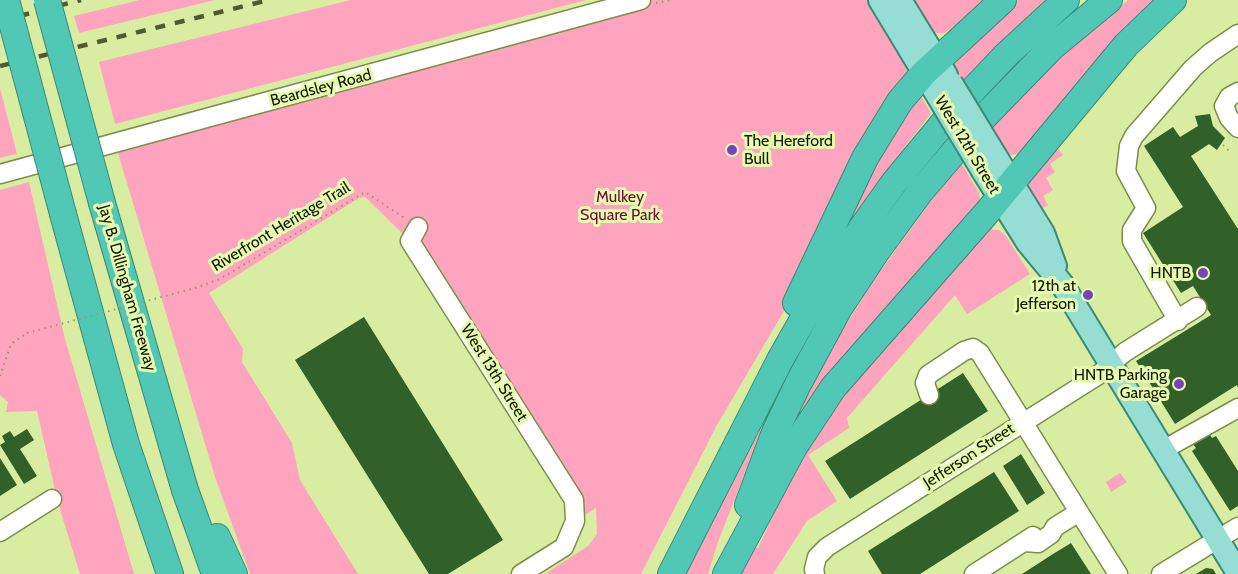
<!DOCTYPE html>
<html>
<head>
<meta charset="utf-8">
<style>
  body { margin:0 }
  canvas { display:block; background:#d9eda2 }
</style>
</head>
<body>
<canvas width="1238" height="574"></canvas>
<script>
const ctx = document.querySelector('canvas').getContext('2d');
ctx.lineJoin = 'round';
function fillPath(path, color) { ctx.fillStyle = color; ctx.fill(path, 'evenodd'); }
const toPath = rows => new Path2D(rows.map(r => 'M' + r).join(''));
function stroke(path, color, width, dash) { ctx.strokeStyle = color; ctx.lineWidth = width; ctx.lineCap = dash ? 'butt' : 'round'; ctx.setLineDash(dash || []); ctx.stroke(path); }
function drawText(font, color, halo, rows, align = 'center') {
  ctx.font = font + ' Cabin,sans-serif'; ctx.lineWidth = 6; ctx.setLineDash([]); ctx.textBaseline = 'middle'; ctx.strokeStyle = halo; ctx.fillStyle = color; for (const [text, x, y, turn = 0] of rows) {
    ctx.save(); ctx.translate(x, y); ctx.rotate((+turn || 0) * Math.PI / 180); ctx.textAlign = isNaN(turn) ? turn : align; if (halo) ctx.strokeText(text, 0, 0); ctx.fillText(text, 0, 0); ctx.restore();
  }
}
fillPath(toPath([
  [140,0,215,0,79,33,74,16],
  [351,0,586,0,115,124,99,62],
  [633,0,880,0,924,73,717,425,641,574,545,574,588,546,597,534,596,508,575,521,574,499,410,241,365,197,359,198,209,293,243,349,242,362,292,443,300,480,358,574,250,574,215,477,115,143],
  [911,0,990,0,957,25,944,33,934,33],
  [1017,0,1046,0,1000,42,964,82,951,65,997,15],
  [1128,0,1161,0,1023,153,1008,156,989,129,1044,72],
  [0,88,17,154,0,158],
  [920,95,931,113,882,177,815,280,882,147],
  [1056,146,1063,155,1050,164,1055,172,1046,178,1053,190,1043,196,1048,205,1038,211,1026,186],
  [960,161,979,193,981,203,796,424,812,383,829,352,873,281],
  [29,182,65,339,134,574,80,574,58,503,37,411,6,412,8,402,0,395,0,190],
  [990,225,993,230,999,230,1006,236,1030,274,967,314,955,295,847,418,849,428,808,455,837,501,807,521,773,574,739,574,750,548,758,548,791,476,845,388],
  [765,421,718,542,708,574,686,574],
  [1120,473,1127,482,1111,492,1106,482]
]), '#fea4be');
fillPath(toPath([
  [1210,114,1213,126,1225,138,1217,150,1209,144,1191,156,1238,229,1238,388,1237,385,1175,424,1136,361,1211,315,1193,286,1181,293,1143,233,1183,207,1144,146,1173,127,1180,137,1198,126,1195,116],
  [364,317,503,540,448,574,429,574,295,360],
  [963,373,988,411,850,499,825,461],
  [27,429,34,440,20,449,37,476,24,484,0,445,5,442,2,436,10,431,14,437],
  [1209,433,1212,438,1216,436,1238,471,1238,506,1230,511,1192,451,1196,448,1192,443],
  [1021,454,1045,493,1027,505,1003,466],
  [0,458,17,485,0,496],
  [994,472,1019,511,920,574,882,574,868,551],
  [1071,543,1091,574,1022,574,1053,554],
  [1206,568,1213,569,1216,574,1196,574]
]), '#316129');
const minor = toPath([
  [1238,92,1229,97,1224,106,1229,118,1238,128],
  [0,174,641,0],
  [418,227,410,241,574,500,575,521,564,547,521,574],
  [1178,321,1132,241,1132,230,1146,208,1126,171,1129,146,1134,136,1193,68,1210,53,1238,34],
  [929,395,925,383,928,375,964,351,973,348,980,353,1079,512,1055,527,1051,534,1038,543,1025,542],
  [1163,450,1238,408],
  [1079,512,1118,574],
  [0,532,52,499],
  [815,574,814,569,817,557,827,547,1097,376,1125,352,1197,307],
  [974,574,1033,536],
  [1161,574,1238,527]
]);
const major = toPath([
  [880,0,938,96],
  [900,0,946,75],
  [996,157,1043,233,1055,266],
  [983,171,1028,243,1062,284,1238,573]
]);
const highway = toPath([
  [102,203,185,490,215,574],
  [63,214,126,444,170,574],
  [796,303,865,158,900,101,924,73,1003,0],
  [748,505,775,432,798,384,839,308,876,252,920,192,985,116,1052,47,1109,0],
  [217,537,234,574],
  [671,574,780,360,805,316,861,229,893,184,955,109,1006,55,1066,0],
  [726,574,794,447,833,388,990,209,1126,45,1173,0]
]);
stroke(minor, '#7d8f47', 21);
stroke(major, '#3a8a76', 26);
stroke(highway, '#3a8a76', 28);
stroke(toPath([
  [656,3,670,0],
  [1223,145,1230,152],
  [195,288,220,279,365,192,406,219],
  [0,376,11,344,27,333]
]), '#909f67', 2, [1.5, 4.5]);
stroke(minor, '#fff', 18);
stroke(major, '#96ded3', 22);
stroke(highway, '#50c8b5', 26);
stroke(toPath([
  [0,21,81,0],
  [0,66,269,0]
]), '#4f5932', 4.5, [10, 10]);
const majorBridge = toPath([
  [951,83,996,157],
  [938,96,983,171]
]);
const highwayBridge = toPath([
  [6,0,63,214],
  [47,0,102,203]
]);
stroke(majorBridge, '#3a8a76', 26, []);
stroke(highwayBridge, '#3a8a76', 28, []);
stroke(toPath([
  [27,333,195,288]
]), '#909f67', 2, [1.5, 4.5]);
stroke(majorBridge, '#96ded3', 22);
stroke(highwayBridge, '#50c8b5', 26);
for (const [x, y, r, color] of [
  [732,150,6,"#7842b9"],
  [1203,273,6,"#7842b9"],
  [1088,295,6,"#7842b9"],
  [1179,384,6,"#7842b9"]
]) { const dot = new Path2D(); dot.arc(x, y, r, 0, 2 * Math.PI); ctx.fillStyle = color; ctx.fill(dot); stroke(dot, '#e6fbaf', 2); }
drawText('16px', '#111700', '#e6fbaf', [
  ["Beardsley Road",321,88,-15],
  ["West 12th Street",967,145,59],
  ["Riverfront Heritage Trail",281,227,-31],
  ["Jay B. Dillingham Freeway",127,288,74],
  ["West 13th Street",494,373,58],
  ["Jefferson Street",969,456,-33]
]);
drawText('16px', '#111700', '#e6fbaf', [
  ["The Hereford",744,141,"left"],
  ["Bull",744,159,"left"],
  ["HNTB",1191,273],
  ["12th at",1076,286],
  ["Jefferson",1076,304],
  ["HNTB Parking",1167,375],
  ["Garage",1167,393]
], 'right');
drawText('16px', '#6a1037', '#e6fbaf', [
  ["Mulkey",620,197],
  ["Square Park",620,215]
]);
</script>
</body>
</html>
